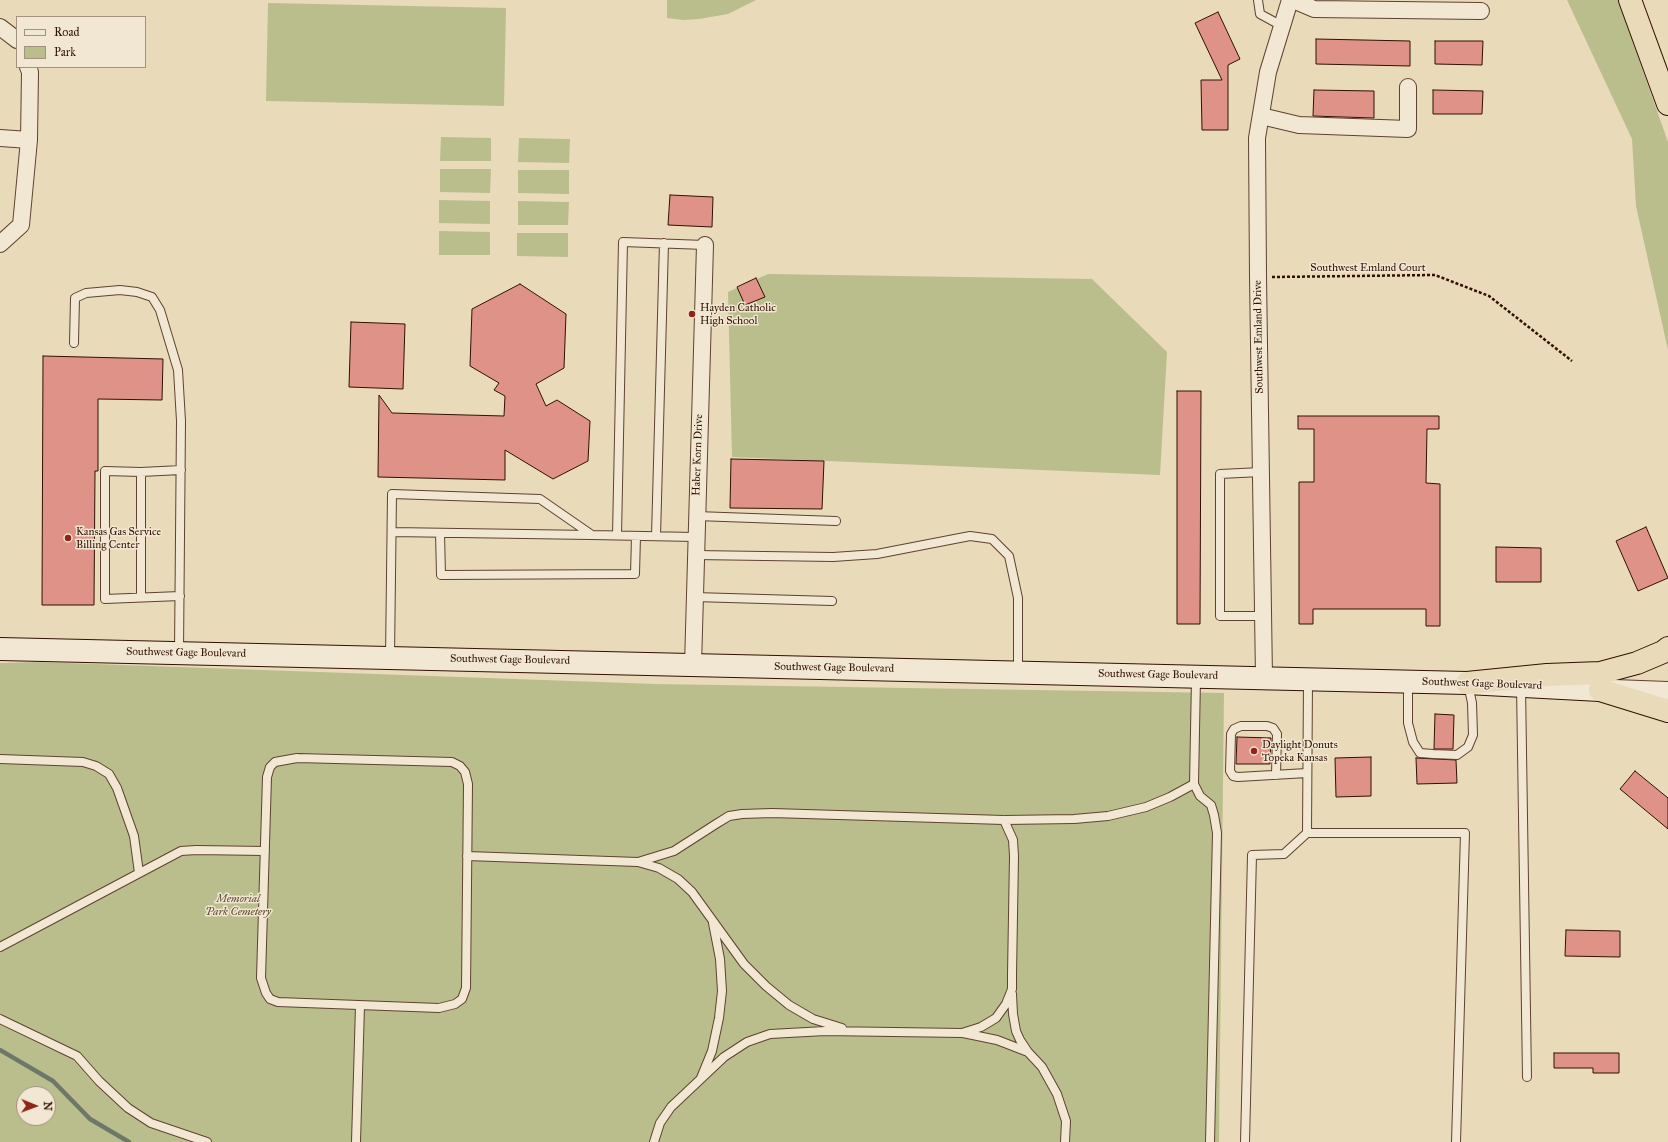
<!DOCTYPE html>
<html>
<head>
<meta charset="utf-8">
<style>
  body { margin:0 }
  #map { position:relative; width:1668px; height:1142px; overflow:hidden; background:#e9daba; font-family:"IM FELL Great Primer",serif }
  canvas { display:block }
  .legend { position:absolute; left:16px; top:16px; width:130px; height:52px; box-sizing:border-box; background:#f1e7d2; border:1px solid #a4917f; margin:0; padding:5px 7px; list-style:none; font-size:12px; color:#311002 }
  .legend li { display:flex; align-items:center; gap:8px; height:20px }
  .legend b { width:20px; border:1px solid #a4917f }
  .north { position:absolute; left:16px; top:1086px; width:40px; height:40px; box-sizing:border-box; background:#f1e7d2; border:1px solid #a4917f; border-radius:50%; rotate:91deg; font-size:11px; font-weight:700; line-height:16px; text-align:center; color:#311002 }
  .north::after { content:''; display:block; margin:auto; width:14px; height:18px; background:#8f2418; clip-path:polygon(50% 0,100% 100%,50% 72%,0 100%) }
</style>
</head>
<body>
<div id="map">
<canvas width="1668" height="1142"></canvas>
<ul class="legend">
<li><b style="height:5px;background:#f1e7d2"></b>Road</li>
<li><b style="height:11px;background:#babe8d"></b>Park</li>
</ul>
<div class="north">N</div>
</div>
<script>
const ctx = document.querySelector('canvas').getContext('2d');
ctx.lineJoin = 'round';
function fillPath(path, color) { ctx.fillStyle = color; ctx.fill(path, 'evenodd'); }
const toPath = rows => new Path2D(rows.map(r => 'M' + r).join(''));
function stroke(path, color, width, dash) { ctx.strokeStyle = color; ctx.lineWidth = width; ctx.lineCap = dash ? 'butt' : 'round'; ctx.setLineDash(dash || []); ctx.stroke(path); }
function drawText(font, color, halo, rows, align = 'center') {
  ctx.font = font + ' "IM FELL Great Primer",serif'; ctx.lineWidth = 3; ctx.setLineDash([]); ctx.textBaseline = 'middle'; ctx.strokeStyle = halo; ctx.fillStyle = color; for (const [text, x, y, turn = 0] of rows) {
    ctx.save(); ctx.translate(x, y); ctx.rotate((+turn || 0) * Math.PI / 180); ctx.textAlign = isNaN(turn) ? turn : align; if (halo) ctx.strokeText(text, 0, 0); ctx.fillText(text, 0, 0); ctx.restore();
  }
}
fillPath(toPath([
  [667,0,756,0,728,14,699,19,683,20,667,18],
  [1567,0,1618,0,1668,142,1668,350,1636,206,1632,139],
  [268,3,506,8,504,106,266,101],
  [441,137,491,138,491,161,440,161],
  [519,138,570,139,569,163,518,162],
  [440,169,491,169,490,193,440,192],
  [518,170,569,170,569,194,518,193],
  [439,200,490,201,490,224,439,223],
  [518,201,569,202,568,225,518,225],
  [439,231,490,232,490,255,439,255],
  [517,233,568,233,568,257,517,256],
  [768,274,1092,279,1167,352,1160,475,732,457,728,292],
  [39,662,655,684,1224,693,1219,1142,0,1142,0,663],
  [24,1094,48,1094,48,1118,24,1118]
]), '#babe8d');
stroke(toPath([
  [0,1050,53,1081,90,1119,129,1142]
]), '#6f7768', 4.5);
const building = toPath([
  [1218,12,1240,59,1228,65,1228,130,1202,130,1201,80,1222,80,1195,23,1218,12],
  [1316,39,1410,41,1410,66,1316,64,1316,39],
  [1435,41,1483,41,1482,65,1435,64,1435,41],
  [1314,90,1374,91,1374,118,1313,116,1314,90],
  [1433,90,1483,91,1482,114,1433,114,1433,90],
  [670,195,713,197,712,227,668,225,670,195],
  [756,278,765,297,745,305,737,287,756,278],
  [520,284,566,314,564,368,536,384,546,406,557,400,590,421,588,461,553,479,505,450,505,480,378,477,379,395,392,413,504,416,505,396,494,390,499,383,470,366,472,309,520,284],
  [351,322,405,324,403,389,349,387,351,322],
  [43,356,163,359,162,400,98,399,98,471,95,471,94,605,42,605,43,356],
  [1177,391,1201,391,1200,624,1177,624,1177,391],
  [1298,416,1439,416,1439,429,1427,429,1426,483,1440,484,1440,626,1426,626,1426,609,1313,609,1313,624,1299,624,1299,482,1314,482,1314,429,1298,429,1298,416],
  [731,459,824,461,822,509,730,508,731,459],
  [1646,527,1668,578,1638,591,1616,541,1646,527],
  [1496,547,1541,548,1541,582,1496,582,1496,547],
  [1435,714,1454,715,1453,749,1434,749,1435,714],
  [1237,737,1271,738,1270,764,1236,764,1237,737],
  [1371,757,1371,796,1336,797,1335,758,1371,757],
  [1416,758,1456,760,1457,783,1417,784,1416,758],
  [1635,771,1668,798,1668,829,1620,789,1635,771],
  [1566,930,1620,931,1620,957,1565,956,1566,930],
  [1554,1053,1619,1053,1619,1073,1593,1073,1593,1068,1554,1068,1554,1053]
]);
fillPath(building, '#de9288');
stroke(building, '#311002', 1);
const service = toPath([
  [1258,0,1260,14,1282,26],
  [74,343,75,298,86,293,120,290,137,292,152,297,160,310,178,370,181,421,179,652],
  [1261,472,1220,474,1220,616,1263,616],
  [696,516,836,521],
  [392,532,591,535],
  [440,533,441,575,635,574,636,536],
  [617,535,623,242,705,245],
  [656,536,664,243],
  [695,555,833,557,877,554,970,536,992,539,1009,556,1018,598,1018,671],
  [180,596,105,599,105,471,141,472,181,470],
  [141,597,141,472],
  [694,597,832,601],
  [390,657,392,494,540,499,592,535,695,537],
  [1408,682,1408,723,1413,742,1420,753,1433,754,1457,755,1468,747,1473,735,1472,703,1468,684],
  [1521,686,1527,1077],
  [297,758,452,762,460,766,465,772,468,784,466,988,462,999,455,1004,439,1008,278,1002,270,999,266,993,261,978,267,777,270,767,275,762,297,758],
  [0,759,83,762,96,766,109,774,117,788,134,836,139,873],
  [1276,775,1277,734,1273,728,1267,726,1241,726,1234,729,1231,734,1230,771,1233,776,1238,777,1307,773],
  [1194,784,1200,796,1211,805,1214,815,1217,833,1210,1142],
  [1307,833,1308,680],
  [467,856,638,862,659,868,678,879,692,892,744,964,766,986,789,1005,813,1019,842,1028],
  [638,862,674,851,716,824,729,816,742,814,772,813,1004,820,1074,819,1108,816,1146,807,1170,797,1194,784,1196,678],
  [0,947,181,851,196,850,265,851],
  [1012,994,1013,1014,1016,1031,1020,1040,1028,1052],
  [0,1019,77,1056,99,1081,128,1108,151,1123,207,1142],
  [963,1033,997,1040,1028,1052,1042,1067,1057,1094,1066,1121,1065,1142],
  [701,1078,712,1051,719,1018,722,991,720,959,713,923],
  [356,1142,360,1006],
  [654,1142,660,1123,671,1107,724,1057,747,1042,770,1034,825,1031,962,1033,981,1027,996,1018,1006,1004,1012,989,1012,975,1014,856,1013,840,1004,820],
  [1245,1142,1252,855,1284,854,1307,833,1465,833,1456,1142]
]);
const minor = toPath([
  [1293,0,1314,9,1481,11],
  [0,27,17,40],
  [1261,116,1299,125,1408,129,1408,87],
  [0,138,29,140],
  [0,244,21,225,29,140,30,72,28,67],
  [693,665,705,245],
  [1264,678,1258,277,1257,138,1268,72,1290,0]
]);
const tertiary = toPath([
  [1614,690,1668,692]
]);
const secondary = toPath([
  [0,649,1467,683,1600,690]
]);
const motorway = toPath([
  [1630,0,1668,104],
  [1467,683,1547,675,1600,673,1637,663,1663,652,1668,648],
  [1600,690,1668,711]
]);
stroke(service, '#5f4230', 10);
stroke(minor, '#5f4230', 18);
stroke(tertiary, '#5f4230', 22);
stroke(secondary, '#311002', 24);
stroke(motorway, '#311002', 24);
stroke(toPath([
  [1272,277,1435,275,1489,296,1572,361]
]), '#311002', 2.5, [3, 2]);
stroke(service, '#f1e7d2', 8);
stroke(minor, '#f1e7d2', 16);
stroke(tertiary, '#f1e7d2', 20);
stroke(secondary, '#f1e7d2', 22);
stroke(motorway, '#e9daba', 22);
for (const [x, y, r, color] of [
  [692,314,4,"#8f2418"],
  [68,538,4,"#8f2418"],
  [1254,751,4,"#8f2418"]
]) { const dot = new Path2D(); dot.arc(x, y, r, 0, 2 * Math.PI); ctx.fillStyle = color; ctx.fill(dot); stroke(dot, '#f1e7d2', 1.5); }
drawText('11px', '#311002', '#f1e7d2', [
  ["Southwest Emland Court",1368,268],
  ["Southwest Emland Drive",1259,337,-91],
  ["Haber Korn Drive",698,455,-88],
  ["Southwest Gage Boulevard",186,653,1],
  ["Southwest Gage Boulevard",510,660,1],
  ["Southwest Gage Boulevard",834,668,1],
  ["Southwest Gage Boulevard",1158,675,1],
  ["Southwest Gage Boulevard",1482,684,2]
]);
drawText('11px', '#311002', '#f1e7d2', [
  ["Hayden Catholic",700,308],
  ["High School",700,321],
  ["Kansas Gas Service",76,532],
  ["Billing Center",76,545],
  ["Daylight Donuts",1262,745],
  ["Topeka Kansas",1262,758]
], 'left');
drawText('italic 11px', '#614d33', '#f1e7d2', [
  ["Memorial",238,899],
  ["Park Cemetery",238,912]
]);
</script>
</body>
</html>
